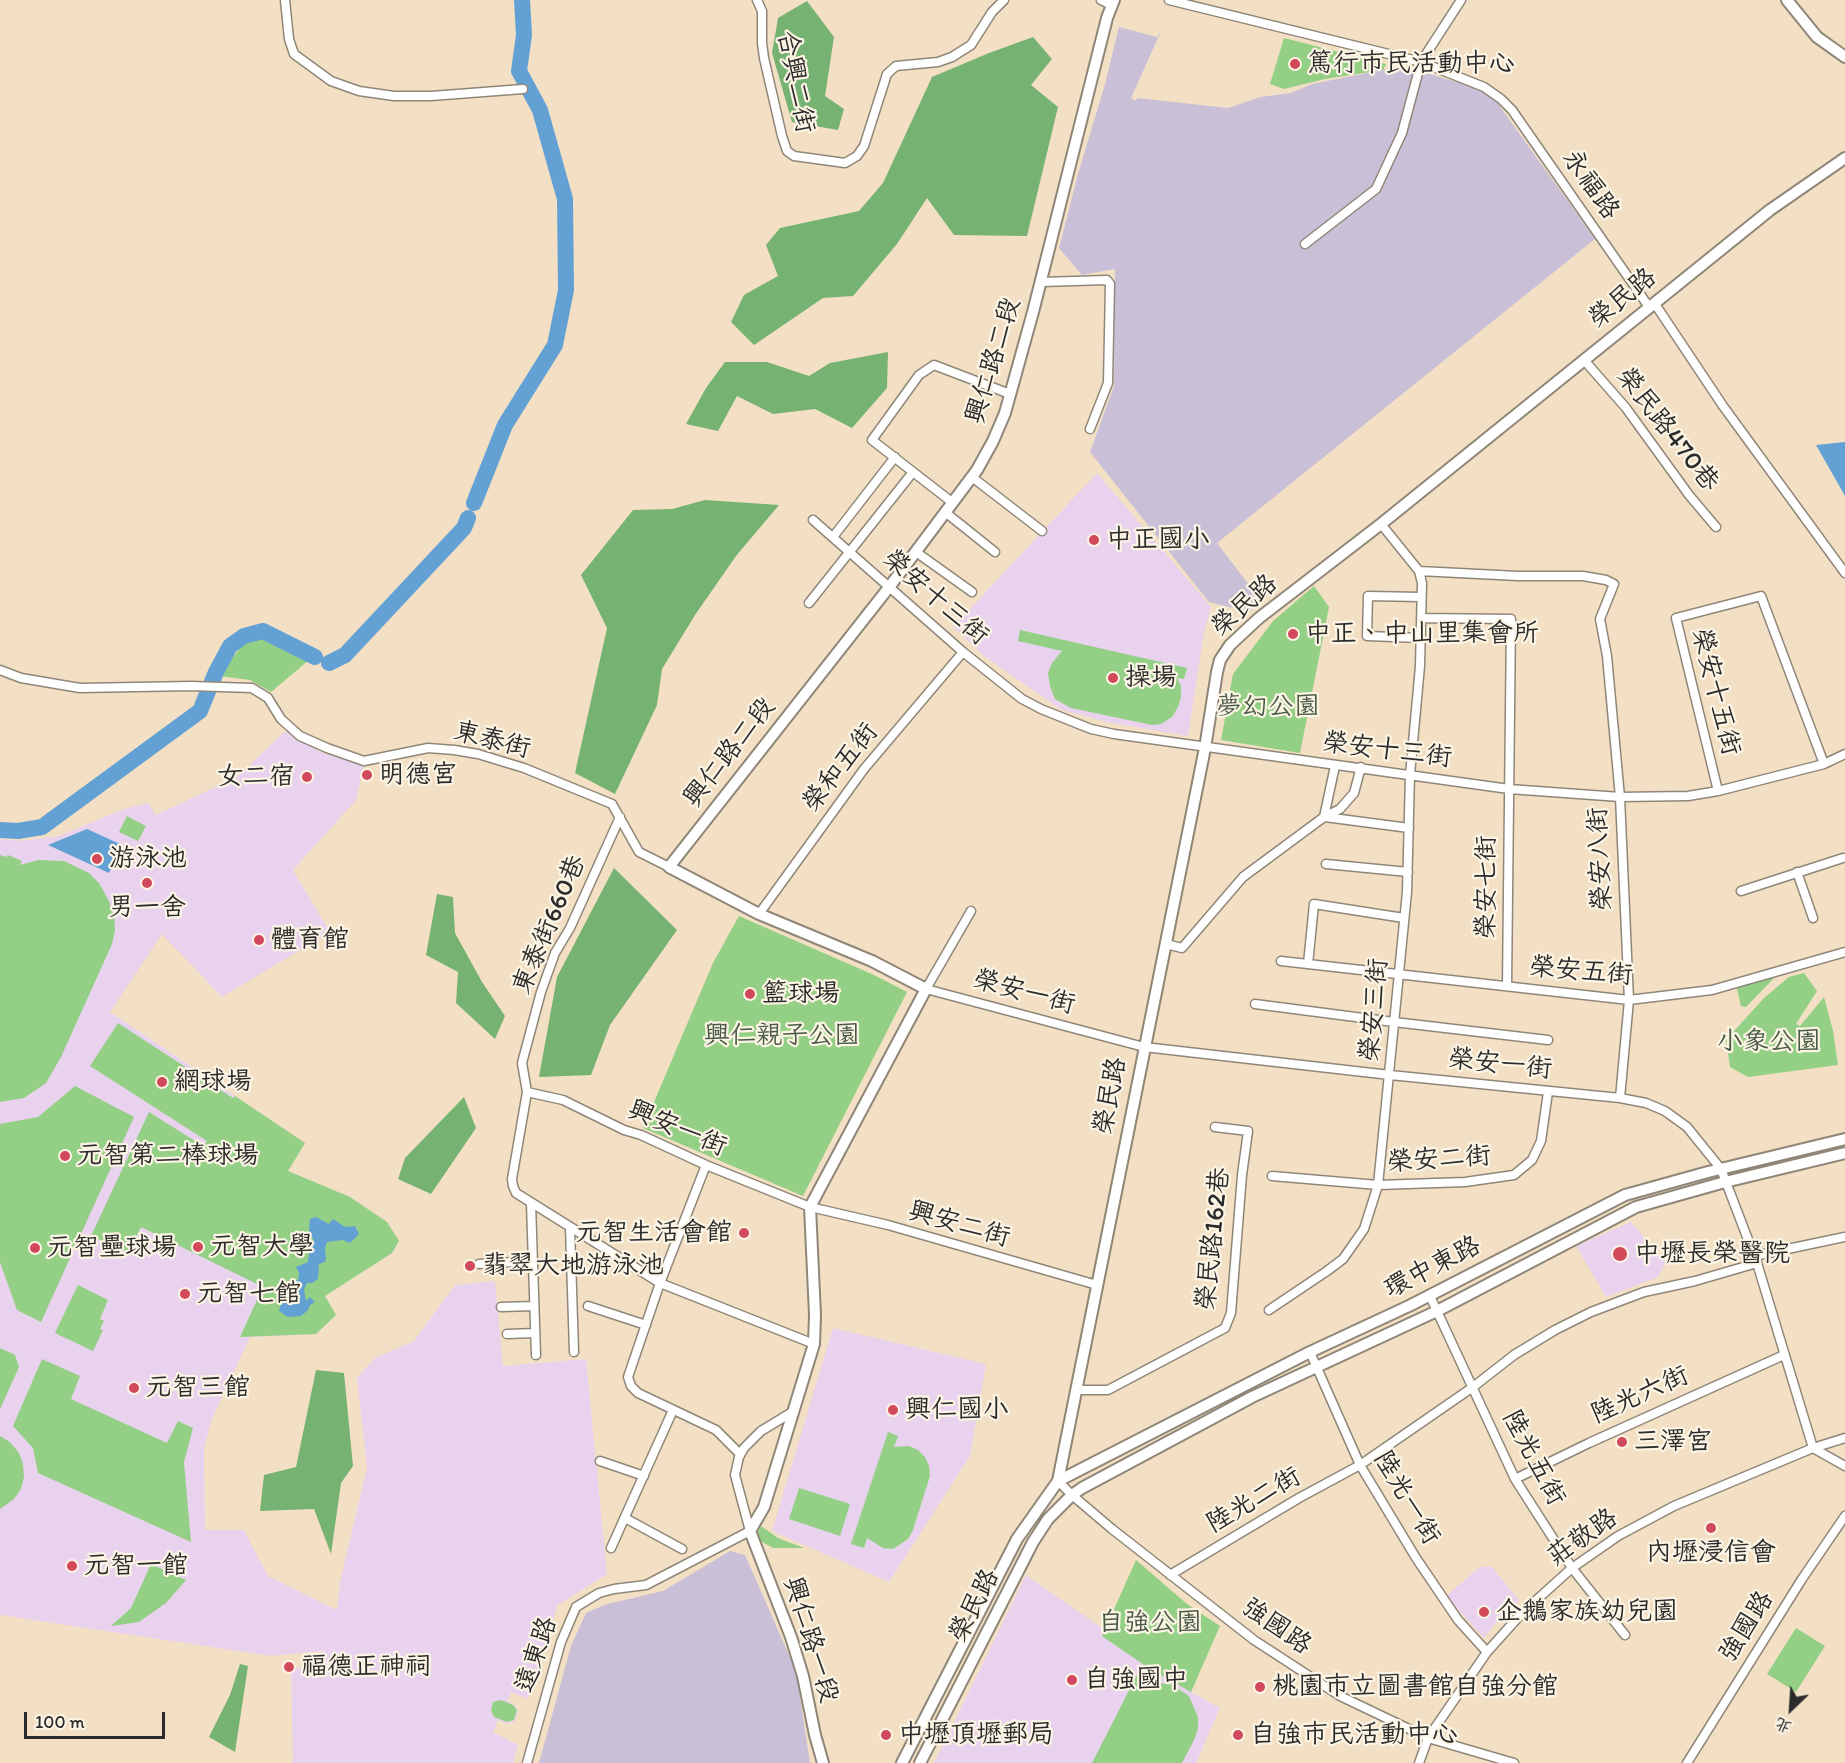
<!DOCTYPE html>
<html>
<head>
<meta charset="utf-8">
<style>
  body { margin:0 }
  #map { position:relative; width:1845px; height:1763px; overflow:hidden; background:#f3e0c4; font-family:Itim,"LXGW WenKai TC",sans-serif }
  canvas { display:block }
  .north { position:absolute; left:1761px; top:1679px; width:60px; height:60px; -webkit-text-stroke:4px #fcf5e5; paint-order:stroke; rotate:205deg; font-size:16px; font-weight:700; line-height:24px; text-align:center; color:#2b2b2b }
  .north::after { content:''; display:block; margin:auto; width:21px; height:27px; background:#2b2b2b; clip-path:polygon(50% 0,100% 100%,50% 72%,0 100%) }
  .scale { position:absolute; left:24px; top:1712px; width:141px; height:27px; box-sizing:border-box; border:3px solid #2b2b2b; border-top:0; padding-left:8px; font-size:18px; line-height:21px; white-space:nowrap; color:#2b2b2b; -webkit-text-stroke:4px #fcf5e5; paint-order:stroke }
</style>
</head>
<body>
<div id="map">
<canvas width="1845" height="1763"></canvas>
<div class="north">北</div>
<div class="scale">100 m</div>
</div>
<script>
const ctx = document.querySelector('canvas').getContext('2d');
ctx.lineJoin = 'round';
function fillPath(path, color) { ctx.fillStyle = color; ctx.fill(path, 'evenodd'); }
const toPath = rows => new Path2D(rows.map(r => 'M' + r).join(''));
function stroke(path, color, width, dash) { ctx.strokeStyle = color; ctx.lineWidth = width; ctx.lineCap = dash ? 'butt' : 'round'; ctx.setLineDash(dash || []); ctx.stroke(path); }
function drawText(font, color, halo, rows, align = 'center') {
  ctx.font = font + ' Itim,"LXGW WenKai TC",sans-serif'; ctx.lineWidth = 4.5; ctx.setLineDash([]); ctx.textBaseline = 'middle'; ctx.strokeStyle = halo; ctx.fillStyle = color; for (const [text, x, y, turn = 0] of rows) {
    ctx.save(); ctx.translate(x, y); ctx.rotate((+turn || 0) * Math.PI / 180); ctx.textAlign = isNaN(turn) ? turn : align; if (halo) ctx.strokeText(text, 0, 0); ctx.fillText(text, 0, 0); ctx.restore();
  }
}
fillPath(toPath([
  [1097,473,1211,607,1204,632,1188,736,1106,722,1060,709,984,656,953,627],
  [285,731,320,752,364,765,356,800,293,870,330,932,222,997,162,934,110,1012,305,1143,288,1171,350,1197,387,1222,399,1241,392,1253,325,1296,336,1315,316,1334,250,1337,211,1421,204,1449,205,1530,244,1530,268,1576,337,1610,340,1582,367,1467,357,1378,375,1358,414,1341,455,1285,495,1281,503,1366,586,1359,607,1574,557,1606,537,1677,528,1699,511,1692,507,1701,514,1704,518,1710,515,1721,507,1724,498,1720,493,1732,518,1745,513,1763,293,1763,291,1669,323,1663,322,1651,271,1656,0,1615,0,839,22,841,59,836,124,809,148,803,156,815,237,777],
  [1631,1222,1666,1262,1658,1277,1606,1297,1576,1246],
  [833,1328,986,1364,970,1456,889,1582,772,1531],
  [1480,1567,1492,1567,1519,1600,1495,1624,1484,1638,1446,1596],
  [1026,1575,1105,1630,1103,1636,1147,1667,1220,1708,1196,1763,934,1763]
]), '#e9d2ed');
fillPath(toPath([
  [1119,27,1157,37,1162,29,1131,98,1136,101,1137,98,1228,108,1261,97,1291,93,1312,84,1403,66,1476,88,1496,101,1595,239,1217,543,1262,602,1249,612,1209,602,1090,452,1114,386,1115,269,1082,275,1059,248,1078,174,1105,84],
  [730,1551,745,1555,796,1671,810,1763,539,1763,571,1646,586,1613,607,1604,663,1591]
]), '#c9bfd7');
fillPath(toPath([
  [1284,38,1386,64,1383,70,1325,79,1284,89,1270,84],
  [1314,586,1329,607,1300,753,1221,740,1233,674,1273,621],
  [1020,630,1187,668,1184,679,1177,678,1181,686,1181,697,1178,707,1172,717,1161,724,1152,725,1071,708,1055,699,1050,686,1048,673,1052,663,1062,651,1018,641],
  [249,636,288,642,315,655,271,692,250,680,219,676],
  [127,816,146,826,138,841,119,832],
  [0,855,6,857,8,855,22,861,20,865,38,860,64,861,89,873,99,883,109,901,114,915,115,930,112,944,61,1057,46,1083,24,1098,0,1102],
  [739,916,874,975,907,992,803,1196,643,1128,713,963],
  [1781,971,1746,1007,1741,1006,1736,985],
  [1804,973,1817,991,1796,1024,1800,1026,1824,997,1833,1031,1838,1065,1748,1077,1730,1067,1726,1040,1764,998,1789,977],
  [118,1023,233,1098,235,1096,305,1143,288,1171,350,1197,387,1222,399,1241,392,1253,325,1296,336,1315,316,1334,240,1337,263,1287,141,1227,128,1253,91,1236,149,1112,203,1146,207,1141,90,1066],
  [75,1086,134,1117,41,1322,17,1310,0,1262,0,1124,38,1117],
  [78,1285,108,1300,100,1319,104,1321,100,1329,103,1330,93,1351,55,1333],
  [0,1348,15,1355,19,1367,0,1409],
  [42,1359,80,1376,71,1399,167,1443,178,1421,193,1428,184,1462,191,1542,38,1473,33,1448,13,1426],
  [888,1432,898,1436,894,1447,909,1446,918,1450,925,1457,929,1466,930,1476,913,1530,908,1539,893,1549,883,1548,867,1538,864,1548,851,1544],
  [0,1436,10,1442,19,1453,23,1464,24,1477,21,1489,14,1499,0,1509],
  [799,1488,850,1504,840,1536,789,1519],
  [761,1526,778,1538,804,1548,773,1548,755,1538],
  [1136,1560,1187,1604,1220,1626,1191,1692,1147,1667,1102,1636],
  [151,1564,186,1580,166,1603,139,1622,111,1626,131,1608],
  [1796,1628,1825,1646,1796,1692,1767,1674],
  [1140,1669,1150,1674,1144,1686,1154,1683,1171,1684,1189,1696,1198,1717,1198,1729,1194,1740,1182,1763,1092,1763],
  [501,1700,513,1705,517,1710,514,1720,507,1722,494,1717,491,1710,493,1702]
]), '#93cf84');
fillPath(toPath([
  [807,1,834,37,825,96,844,109,838,130,792,122,772,53,778,18],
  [1033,37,1052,59,1031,85,1058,107,1027,236,954,235,927,198,897,244,853,296,823,298,754,345,731,322,744,295,778,276,766,245,780,228,859,211,883,183,932,77,989,53],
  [888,352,887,388,852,428,815,409,773,414,737,396,718,431,686,424,706,388,725,362,767,362,809,376,830,363],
  [705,500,779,505,736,556,695,615,662,669,657,705,615,794,575,773,607,628,581,575,633,510,672,509],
  [614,868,677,930,610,1025,591,1075,539,1077,557,977],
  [437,894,453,897,455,933,482,982,505,1016,495,1039,456,1003,458,972,426,955],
  [464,1097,476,1128,431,1194,398,1179,405,1158],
  [316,1370,344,1373,353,1466,341,1483,331,1554,314,1509,260,1511,264,1475,296,1467],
  [240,1664,248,1666,235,1752,209,1737,230,1695]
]), '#76b272');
fillPath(toPath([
  [1845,442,1845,496,1816,445],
  [87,829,122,845,109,873,48,845],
  [316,1217,329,1224,333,1219,345,1227,355,1226,359,1234,350,1243,343,1240,327,1242,325,1248,326,1258,325,1262,319,1264,318,1279,312,1283,307,1283,304,1290,306,1301,310,1297,315,1302,310,1305,308,1310,301,1316,288,1317,279,1311,285,1286,298,1280,299,1273,296,1267,308,1262,309,1252,304,1249,314,1241,309,1230,310,1219]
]), '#63a1d4');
stroke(toPath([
  [474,503,505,425,555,345,566,290,565,199,540,110,519,71,524,35,522,0],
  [329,663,345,655,464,528,468,518],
  [0,830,18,831,42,827,200,711,216,672,230,646,244,636,263,631,315,657]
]), '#63a1d4', 16);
const street = toPath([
  [285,0,289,39,294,54,331,81,359,91,394,96,431,96,523,89],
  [757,0,762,11,762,43,764,58,782,136,787,151,794,156,845,163,857,156,864,146,887,74,896,66,938,62,952,57,971,45,992,12,1004,0],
  [1101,0,1111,5],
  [1169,0,1421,62,1484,87,1501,99,1512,110,1649,307,1655,304,1723,406,1845,573],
  [1305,244,1376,189,1402,133,1421,62,1461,0],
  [1041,282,1107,280,1110,284,1108,383,1090,429],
  [1584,360,1626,408,1689,495,1716,527],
  [972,477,1042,531],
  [953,503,872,440,919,375,934,365,1010,394],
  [945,512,995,552],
  [813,520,963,652,1022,699,1041,709,1091,729,1114,734,1509,789,1620,797,1688,796,1718,791,1824,764,1845,754],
  [833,537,895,457],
  [916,552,972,592],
  [1419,571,1518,576,1583,576,1606,580,1614,584,1600,619,1607,656,1620,797,1629,1000,1620,1098],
  [809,603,913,472],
  [1421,618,1511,619,1507,986],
  [1421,638,1367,636,1368,596,1421,597],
  [0,670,21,678,80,688,191,686,252,688,268,698,281,719,300,736,327,748,364,761,428,748,454,750,478,754,524,768,612,804,639,852,669,867],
  [1718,791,1676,618,1761,596,1824,764],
  [620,817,570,928,555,953,541,992,522,1063,527,1092,512,1179,513,1186,516,1193,660,1283,814,1344],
  [1324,817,1335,766],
  [1325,817,1409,828],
  [1326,864,1408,872],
  [1797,872,1813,918],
  [1741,891,1843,858],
  [971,911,926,989,1144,1047,1390,1075,1620,1098,1646,1103,1665,1111,1687,1127,1721,1169,1757,1263,1813,1448,1845,1466],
  [759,914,864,769,963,652],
  [1166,944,1182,948,1243,877,1324,817,1340,809,1354,793,1361,767],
  [1281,961,1629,1000,1712,990,1845,952],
  [1308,964,1314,904,1404,918],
  [1255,1004,1394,1022,1548,1040],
  [527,1092,563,1100,624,1130,641,1135,706,1165,810,1207,888,1225,1097,1285],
  [706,1165,660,1283,628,1377,631,1386,638,1393,716,1430,740,1454],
  [1272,1176,1378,1185,1465,1182,1514,1175,1532,1160,1541,1141,1548,1092],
  [531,1203,536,1355],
  [570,1227,574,1352],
  [1754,1256,1845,1237],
  [479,1264,533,1261],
  [1430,1296,1515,1479,1572,1568,1625,1635],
  [588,1306,646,1325],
  [501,1307,534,1306],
  [1269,1310,1327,1271,1343,1259,1364,1229,1378,1185,1407,892,1410,775,1420,666,1422,583,1419,571,1381,524],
  [507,1334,535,1333],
  [1310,1352,1360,1465,1416,1558,1458,1620,1487,1652],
  [1076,1390,1108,1390,1225,1328,1231,1313,1242,1175,1248,1131,1215,1127],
  [600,1461,644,1476],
  [1515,1479,1589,1443,1784,1355],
  [1058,1481,1072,1495,1112,1529,1254,1640,1340,1696,1428,1738,1514,1763],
  [625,1518,682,1549],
  [611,1548,673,1410],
  [1170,1575,1299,1498,1360,1465,1473,1387,1514,1355,1555,1330,1591,1312,1644,1292,1695,1281,1757,1263],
  [527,1763,561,1642,576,1607,599,1593,614,1589,646,1585,750,1531,735,1475,739,1457,744,1448,761,1431,794,1411],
  [1419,1763,1428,1738,1487,1652,1522,1613,1572,1568,1618,1536,1674,1506,1813,1448,1845,1438],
  [1687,1763,1802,1579,1845,1516]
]);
const secondary = toPath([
  [1787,0,1817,37,1845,57],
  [1058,1481,1310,1352,1411,1305,1625,1195,1708,1172,1845,1139],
  [823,1763,815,1735,803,1676,791,1637,750,1531,764,1507,814,1344,815,1315,810,1207,926,989,872,961,759,914,669,867,890,586,977,470,993,441,1005,413,1033,312,1107,18,1114,0],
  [902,1763,1017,1539,1058,1481,1205,748,1217,672,1220,660,1230,645,1259,618,1381,524,1770,210,1845,158],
  [920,1763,1033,1542,1048,1519,1072,1495,1082,1488,1252,1397,1437,1311,1636,1207,1725,1182,1845,1153]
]);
stroke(street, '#8f8678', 11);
stroke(secondary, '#8f8678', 14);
stroke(street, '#fff', 8);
stroke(secondary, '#fff', 10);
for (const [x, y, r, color] of [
  [1295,64,6,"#d1495b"],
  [1094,540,6,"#d1495b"],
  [1293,634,6,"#d1495b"],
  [1113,678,6,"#d1495b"],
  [367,775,6,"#d1495b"],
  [307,777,6,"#d1495b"],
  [97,859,6,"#d1495b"],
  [147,883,6,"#d1495b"],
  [259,940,6,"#d1495b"],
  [750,994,6,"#d1495b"],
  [162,1082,6,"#d1495b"],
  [65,1156,6,"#d1495b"],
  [744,1233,6,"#d1495b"],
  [198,1247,6,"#d1495b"],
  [35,1248,6,"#d1495b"],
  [1620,1254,8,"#d1495b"],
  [470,1266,6,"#d1495b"],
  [185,1294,6,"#d1495b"],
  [134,1388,6,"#d1495b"],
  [893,1410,6,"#d1495b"],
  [1622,1442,6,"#d1495b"],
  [1711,1528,6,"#d1495b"],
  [72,1566,6,"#d1495b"],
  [1484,1612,6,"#d1495b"],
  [289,1667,6,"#d1495b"],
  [1072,1680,6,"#d1495b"],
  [1260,1687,6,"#d1495b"],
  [886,1735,6,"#d1495b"],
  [1238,1735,6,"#d1495b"]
]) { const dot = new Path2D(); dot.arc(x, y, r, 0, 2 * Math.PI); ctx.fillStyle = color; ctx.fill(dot); stroke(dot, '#fcf5e5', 2); }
drawText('26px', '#2b2b2b', '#fcf5e5', [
  ["篤行市民活動中心",1307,64],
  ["中正國小",1106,540],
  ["中正、中山里集會所",1305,634],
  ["操場",1125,678],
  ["明德宮",379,775],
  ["女二宿",295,777,"right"],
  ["游泳池",109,859],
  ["男一舍",147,908,"center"],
  ["體育館",271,940],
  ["籃球場",762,994],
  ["網球場",174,1082],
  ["元智第二棒球場",77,1156],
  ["元智生活會館",732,1233,"right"],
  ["元智大學",210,1247],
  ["元智壘球場",47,1248],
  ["中壢長榮醫院",1634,1254],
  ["翡翠大地游泳池",482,1266],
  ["元智七館",197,1294],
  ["元智三館",146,1388],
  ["興仁國小",905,1410],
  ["三澤宮",1634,1442],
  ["內壢浸信會",1711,1553,"center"],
  ["元智一館",84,1566],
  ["企鵝家族幼兒園",1496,1612],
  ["福德正神祠",301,1667],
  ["自強國中",1084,1680],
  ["桃園市立圖書館自強分館",1272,1687],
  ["中壢頂壢郵局",898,1735],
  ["自強市民活動中心",1250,1735]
], 'left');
drawText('26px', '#2b2b2b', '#fcf5e5', [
  ["合興二街",795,82,79],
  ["永福路",1590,185,55],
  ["榮民路",1623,299,-39],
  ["興仁路二段",994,361,-73],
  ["榮民路470巷",1667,430,52],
  ["榮安十三街",935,598,41],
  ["榮民路",1245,606,-42],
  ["榮安十五街",1715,692,76],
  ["東泰街",492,741,14],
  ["榮安十三街",1387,751,7],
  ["興仁路二段",730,753,-52],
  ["榮和五街",841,768,-52],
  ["榮安八街",1601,859,-93],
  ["榮安七街",1487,887,-90],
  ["東泰街660巷",550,925,-67],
  ["榮安五街",1581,972,5],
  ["榮安一街",1024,993,15],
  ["榮安三街",1375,1010,-85],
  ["榮安一街",1500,1065,6],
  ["榮民路",1111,1096,-79],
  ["興安一街",677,1129,23],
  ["榮安二街",1439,1160,-4],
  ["興安二街",959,1225,16],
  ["榮民路162巷",1214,1239,-84],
  ["環中東路",1433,1268,-27],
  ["陸光六街",1640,1396,-24],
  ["陸光五街",1533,1458,62],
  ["陸光一街",1406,1498,59],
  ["陸光二街",1254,1501,-30],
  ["莊敬路",1583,1538,-35],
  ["榮民路",975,1606,-63],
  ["強國路",1276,1627,35],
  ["強國路",1747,1627,-58],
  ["興仁路一段",810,1640,73],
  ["遠東路",537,1655,-71]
]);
drawText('26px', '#4a5c46', '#fcf5e5', [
  ["夢幻公園",1268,707],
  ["興仁親子公園",782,1036],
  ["小象公園",1769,1042],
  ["自強公園",1150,1623]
]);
</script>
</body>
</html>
